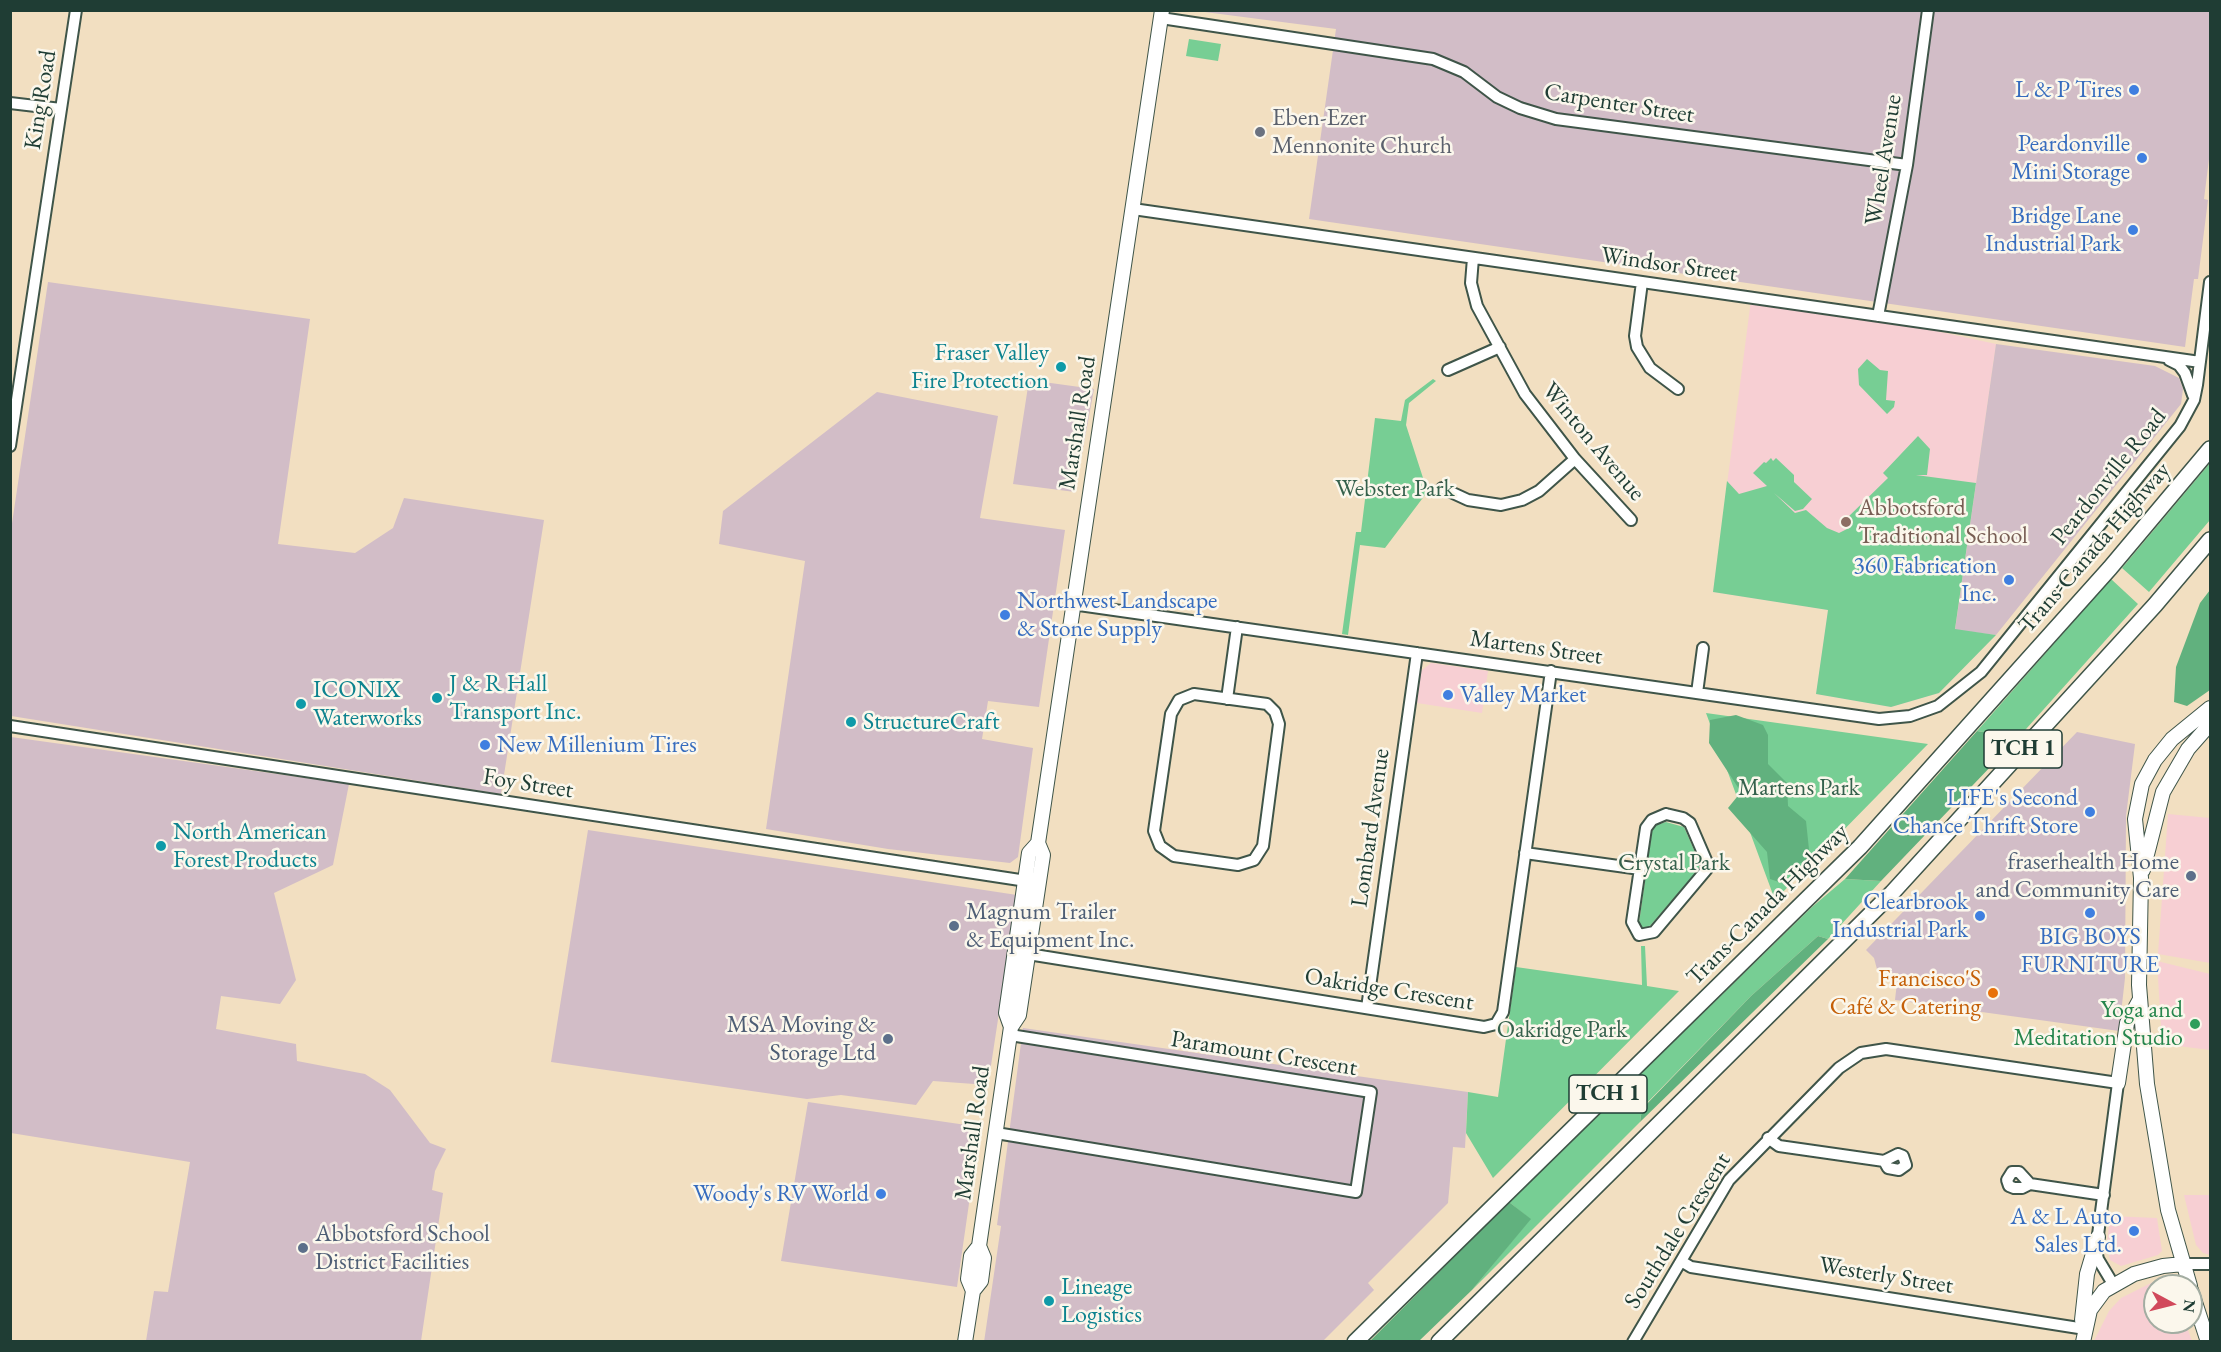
<!DOCTYPE html>
<html>
<head>
<meta charset="utf-8">
<style>
  body { margin:0 }
  #map { position:relative; width:2221px; height:1352px; overflow:hidden; background:#f2dfc1; font-family:"EB Garamond",serif }
  canvas { display:block }
  .frame { position:absolute; inset:0; border:12px solid #1f3d34; pointer-events:none }
  .north { position:absolute; left:2143px; top:1274px; width:60px; height:60px; box-sizing:border-box; background:#fbf7ec; border:2px solid #a3ada2; border-radius:50%; rotate:97deg; font-size:16px; font-weight:700; line-height:24px; text-align:center; color:#1f3d34 }
  .north::after { content:''; display:block; margin:auto; width:21px; height:27px; background:#d1495b; clip-path:polygon(50% 0,100% 100%,50% 72%,0 100%) }
</style>
</head>
<body>
<div id="map">
<canvas width="2221" height="1352"></canvas>
<div class="frame"></div>
<div class="north">N</div>
</div>
<script>
const ctx = document.querySelector('canvas').getContext('2d');
ctx.lineJoin = 'round';
function fillPath(path, color) { ctx.fillStyle = color; ctx.fill(path, 'evenodd'); }
const toPath = rows => new Path2D(rows.map(r => 'M' + r).join(''));
function stroke(path, color, width, dash) { ctx.strokeStyle = color; ctx.lineWidth = width; ctx.lineCap = dash ? 'butt' : 'round'; ctx.setLineDash(dash || []); ctx.stroke(path); }
function drawText(font, color, halo, rows, align = 'center') {
  ctx.font = font + ' "EB Garamond",serif'; ctx.lineWidth = 5; ctx.setLineDash([]); ctx.textBaseline = 'middle'; ctx.strokeStyle = halo; ctx.fillStyle = color; for (const [text, x, y, turn = 0] of rows) {
    ctx.save(); ctx.translate(x, y); ctx.rotate((+turn || 0) * Math.PI / 180); ctx.textAlign = isNaN(turn) ? turn : align; if (halo) ctx.strokeText(text, 0, 0); ctx.fillText(text, 0, 0); ctx.restore();
  }
}
fillPath(toPath([
  [1751,300,1876,318,1996,344,1955,629,1996,635,1939,693,1891,707,1816,694,1828,610,1713,592],
  [1431,663,1488,671,1482,713,1417,703,1421,671],
  [2168,814,2210,818,2210,963,2158,954],
  [2157,961,2210,974,2210,1050,2162,1044],
  [2184,1195,2210,1195,2210,1255,2203,1253,2196,1245],
  [2110,1216,2157,1218,2162,1251,2158,1255,2121,1266,2110,1260,2107,1244],
  [2155,1281,2164,1281,2172,1286,2155,1286,2155,1322,2185,1322,2192,1341,2094,1341,2109,1311,2121,1298]
]), '#f7cfd3');
fillPath(toPath([
  [1197,11,2210,11,2210,151,2204,199,2208,200,2198,279,2194,279,2185,347,1309,219,1336,29],
  [48,282,310,319,278,544,355,553,393,528,404,498,544,520,501,794,11,716,11,530],
  [1996,344,2155,366,2179,378,2183,389,2181,404,1996,635,1955,630],
  [1029,380,1094,389,1075,492,1013,484],
  [877,392,998,416,980,518,1065,530,1039,707,988,701,982,739,1033,748,1018,857,1010,863,888,849,766,829,805,561,719,544,723,511],
  [2077,732,2135,744,2126,816,2125,978,2119,1031,1895,1000,1898,973,1878,973,1874,958,1866,950],
  [11,737,349,784,333,865,274,893,296,980,280,1004,221,996,216,1029,296,1044,297,1061,365,1074,390,1090,430,1143,446,1149,435,1171,432,1190,443,1193,421,1341,146,1341,154,1291,168,1292,190,1162,11,1133],
  [588,830,1017,895,988,1085,933,1081,916,1105,841,1095,807,1099,551,1062],
  [1023,1028,1468,1092,1465,1148,1453,1147,1448,1203,1368,1283,1374,1290,1323,1341,984,1342,1001,1226,997,1225],
  [808,1102,980,1127,957,1287,781,1261]
]), '#d2bdc7');
fillPath(toPath([
  [1189,39,1221,44,1218,61,1186,56],
  [1867,359,1880,370,1888,371,1886,400,1895,401,1894,407,1887,414,1859,385,1858,369],
  [1433,379,1436,381,1409,403,1406,425,1424,481,1425,495,1385,548,1360,545,1348,635,1342,634,1356,532,1361,532,1375,418,1401,421,1405,400],
  [1918,436,1930,449,1927,475,1916,475,1976,483,1955,629,1996,635,1939,693,1891,707,1816,694,1828,610,1713,592,1727,481,1739,494,1767,486,1753,473,1764,462,1766,463,1771,458,1773,461,1776,458,1794,475,1794,482,1812,499,1803,509,1795,511,1774,493,1795,513,1806,510,1827,528,1839,533,1851,527,1844,521,1888,478,1883,473],
  [2210,463,2210,520,2149,592,2122,568],
  [2111,579,2138,604,2018,738,1977,731],
  [1706,713,1928,744,1775,900],
  [1666,822,1684,827,1699,861,1699,869,1649,927,1642,928,1639,923,1652,831,1656,825],
  [1845,879,1881,881,1828,939,1818,936,1751,996,1642,1108,1640,1122,1472,1290,1530,1219,1509,1202,1812,907],
  [1641,946,1645,946,1647,986,1679,991,1493,1178,1466,1133,1468,1092,1498,1097,1516,967,1642,985]
]), '#77ce94');
fillPath(toPath([
  [2210,590,2210,690,2187,706,2174,702,2176,667,2200,603],
  [1736,715,1763,725,1768,735,1768,764,1787,783,1788,806,1806,821,1810,859,1789,868,1785,884,1770,879,1767,852,1728,808,1741,792,1709,743,1710,720],
  [1977,731,2018,738,1881,881,1845,879],
  [1818,936,1828,939,1640,1122,1642,1109,1751,996],
  [1509,1202,1531,1219,1472,1290,1419,1341,1370,1341]
]), '#61b17e');
const minor = toPath([
  [1161,18,1433,59,1464,72,1497,97,1520,108,1556,119,1907,165],
  [10,103,61,109],
  [1133,209,2200,362],
  [1473,258,1471,283,1477,306,1525,394,1575,459,1631,520],
  [1642,282,1635,336,1637,347,1650,368,1678,389],
  [1878,316,1907,165,1928,10],
  [2169,360,2179,365,2185,373,2193,395],
  [1448,370,1500,347],
  [10,446,76,10],
  [1442,488,1468,500,1501,505,1522,500,1539,491,1575,459],
  [1072,604,1879,719,1910,716,1938,706,1981,672,2180,426,2194,400,2197,385,2210,282],
  [1697,693,1703,648],
  [1194,694,1267,704,1275,712,1279,724,1263,846,1254,860,1238,865,1174,856,1160,846,1154,831,1171,714,1179,700,1194,694],
  [1227,699,1237,627],
  [10,726,1033,882],
  [1666,814,1683,818,1690,823,1706,860,1707,869,1654,932,1639,935,1632,922,1646,828,1652,820,1666,814],
  [1525,853,1640,869],
  [1028,954,1484,1027,1496,1024,1503,1012,1551,671],
  [1367,1008,1417,653],
  [996,1133,1356,1192,1371,1092,1010,1035],
  [1768,1138,1779,1146,1884,1161],
  [1898,1154,1903,1156,1906,1165,1899,1170,1888,1168,1884,1161,1898,1154],
  [2030,1184,2019,1172,2012,1172,2007,1180,2009,1186,2014,1188,2022,1188,2030,1184,2104,1195],
  [1681,1261,1691,1267,2085,1329],
  [2183,1264,2210,1264],
  [1633,1342,1729,1180,1839,1068,1861,1053,1886,1049,2118,1083,2096,1250,2098,1259,2113,1284]
]);
const major = toPath([
  [2143,870,2163,792,2188,749,2210,724],
  [1011,1027,1006,1013,1029,853,1038,843],
  [2118,1083,2127,1023,2139,1001],
  [2190,1286,2168,1210,2147,1084,2139,985,2141,878,2135,819,2142,784,2155,760,2172,739,2210,708],
  [2191,1290,2208,1342],
  [973,1291,981,1281,984,1258,979,1246],
  [2082,1320,2087,1274,2098,1237],
  [965,1342,973,1291,968,1279,971,1256,979,1246,1011,1027,1019,1015,1043,855,1038,843,1162,10],
  [2083,1342,2090,1310,2104,1291,2134,1274,2163,1266,2183,1264]
]);
const highway = toPath([
  [1355,1342,1860,847,2110,568,2210,449],
  [1439,1342,1892,893,2155,605,2210,540]
]);
stroke(minor, '#3f5549', 14);
stroke(major, '#3f5549', 16);
stroke(highway, '#3f5549', 18);
stroke(minor, '#fff', 10);
stroke(major, '#fff', 14);
stroke(highway, '#fff', 15);
for (const [x, y, r, color] of [
  [2134,90,6,"#3f7fe0"],
  [1260,132,6,"#6b7280"],
  [2142,158,6,"#3f7fe0"],
  [2133,230,6,"#3f7fe0"],
  [1061,367,6,"#0f9aa8"],
  [1846,522,6,"#8d6e63"],
  [2009,580,6,"#3f7fe0"],
  [1005,615,6,"#3f7fe0"],
  [1448,695,6,"#3f7fe0"],
  [437,698,6,"#0f9aa8"],
  [301,704,6,"#0f9aa8"],
  [851,722,6,"#0f9aa8"],
  [485,745,6,"#3f7fe0"],
  [2090,812,6,"#3f7fe0"],
  [161,846,6,"#0f9aa8"],
  [2191,876,6,"#5c6f8a"],
  [2090,913,6,"#3f7fe0"],
  [1980,916,6,"#3f7fe0"],
  [954,926,6,"#5c6f8a"],
  [1993,993,6,"#e8710a"],
  [2195,1024,6,"#2e9e5b"],
  [888,1039,6,"#5c6f8a"],
  [881,1194,6,"#3f7fe0"],
  [2134,1231,6,"#3f7fe0"],
  [303,1248,6,"#5c6f8a"],
  [1049,1301,6,"#0f9aa8"]
]) { const dot = new Path2D(); dot.arc(x, y, r, 0, 2 * Math.PI); ctx.fillStyle = color; ctx.fill(dot); stroke(dot, '#fbf7ec', 2); }
for (const [x, y, w] of [
  [2023,749,78],
  [1608,1094,78]
]) { const box = new Path2D(); box.roundRect(x - w / 2, y - 19, w, 38, 4.5); ctx.fillStyle = '#fbf7ec'; ctx.fill(box); stroke(box, '#1f3d34', 1.5); }
drawText('bold 22px', '#1f3d34', null, [
  ["TCH 1",2023,749],
  ["TCH 1",1608,1094]
]);
drawText('24px', '#366cbe', '#fbf7ec', [
  ["L & P Tires",2122,90],
  ["Peardonville",2130,144],
  ["Mini Storage",2130,172],
  ["Bridge Lane",2121,216],
  ["Industrial Park",2121,244],
  ["360 Fabrication",1997,566],
  ["Inc.",1997,594],
  ["Northwest Landscape",1017,601,"left"],
  ["& Stone Supply",1017,629,"left"],
  ["Valley Market",1460,695,"left"],
  ["New Millenium Tires",497,745,"left"],
  ["LIFE's Second",2078,798],
  ["Chance Thrift Store",2078,826],
  ["Clearbrook",1968,902],
  ["Industrial Park",1968,930],
  ["BIG BOYS",2090,937,"center"],
  ["FURNITURE",2090,965,"center"],
  ["Woody's RV World",869,1194],
  ["A & L Auto",2122,1217],
  ["Sales Ltd.",2122,1245]
], 'right');
drawText('24px', '#1f3d34', '#fbf7ec', [
  ["King Road",41,100,-81],
  ["Carpenter Street",1619,104,9],
  ["Wheel Avenue",1884,160,-81],
  ["Windsor Street",1669,265,8],
  ["Marshall Road",1078,423,-81],
  ["Winton Avenue",1593,442,50],
  ["Peardonville Road",2109,477,-51],
  ["Trans-Canada Highway",2095,548,-49],
  ["Martens Street",1536,648,8],
  ["Foy Street",528,784,9],
  ["Lombard Avenue",1371,828,-82],
  ["Trans-Canada Highway",1768,905,-45],
  ["Oakridge Crescent",1389,990,9],
  ["Paramount Crescent",1264,1054,9],
  ["Marshall Road",973,1133,-82],
  ["Southdale Crescent",1678,1231,-58],
  ["Westerly Street",1886,1276,9]
]);
drawText('24px', '#5b616d', '#fbf7ec', [
  ["Eben-Ezer",1272,118],
  ["Mennonite Church",1272,146]
], 'left');
drawText('24px', '#0d838f', '#fbf7ec', [
  ["Fraser Valley",1049,353,"right"],
  ["Fire Protection",1049,381,"right"],
  ["J & R Hall",449,684],
  ["Transport Inc.",449,712],
  ["ICONIX",313,690],
  ["Waterworks",313,718],
  ["StructureCraft",863,722],
  ["North American",173,832],
  ["Forest Products",173,860],
  ["Lineage",1061,1287],
  ["Logistics",1061,1315]
], 'left');
drawText('24px', '#35614c', '#fbf7ec', [
  ["Webster Park",1395,489],
  ["Martens Park",1799,788],
  ["Crystal Park",1674,863],
  ["Oakridge Park",1562,1030]
]);
drawText('24px', '#785e54', '#fbf7ec', [
  ["Abbotsford",1858,508],
  ["Traditional School",1858,536]
], 'left');
drawText('24px', '#4e5e75', '#fbf7ec', [
  ["fraserhealth Home",2179,862],
  ["and Community Care",2179,890],
  ["Magnum Trailer",966,912,"left"],
  ["& Equipment Inc.",966,940,"left"],
  ["MSA Moving &",876,1025],
  ["Storage Ltd",876,1053],
  ["Abbotsford School",315,1234,"left"],
  ["District Facilities",315,1262,"left"]
], 'right');
drawText('24px', '#c56008', '#fbf7ec', [
  ["Francisco'S",1981,979],
  ["Café & Catering",1981,1007]
], 'right');
drawText('24px', '#27864d', '#fbf7ec', [
  ["Yoga and",2183,1010],
  ["Meditation Studio",2183,1038]
], 'right');
</script>
</body>
</html>
